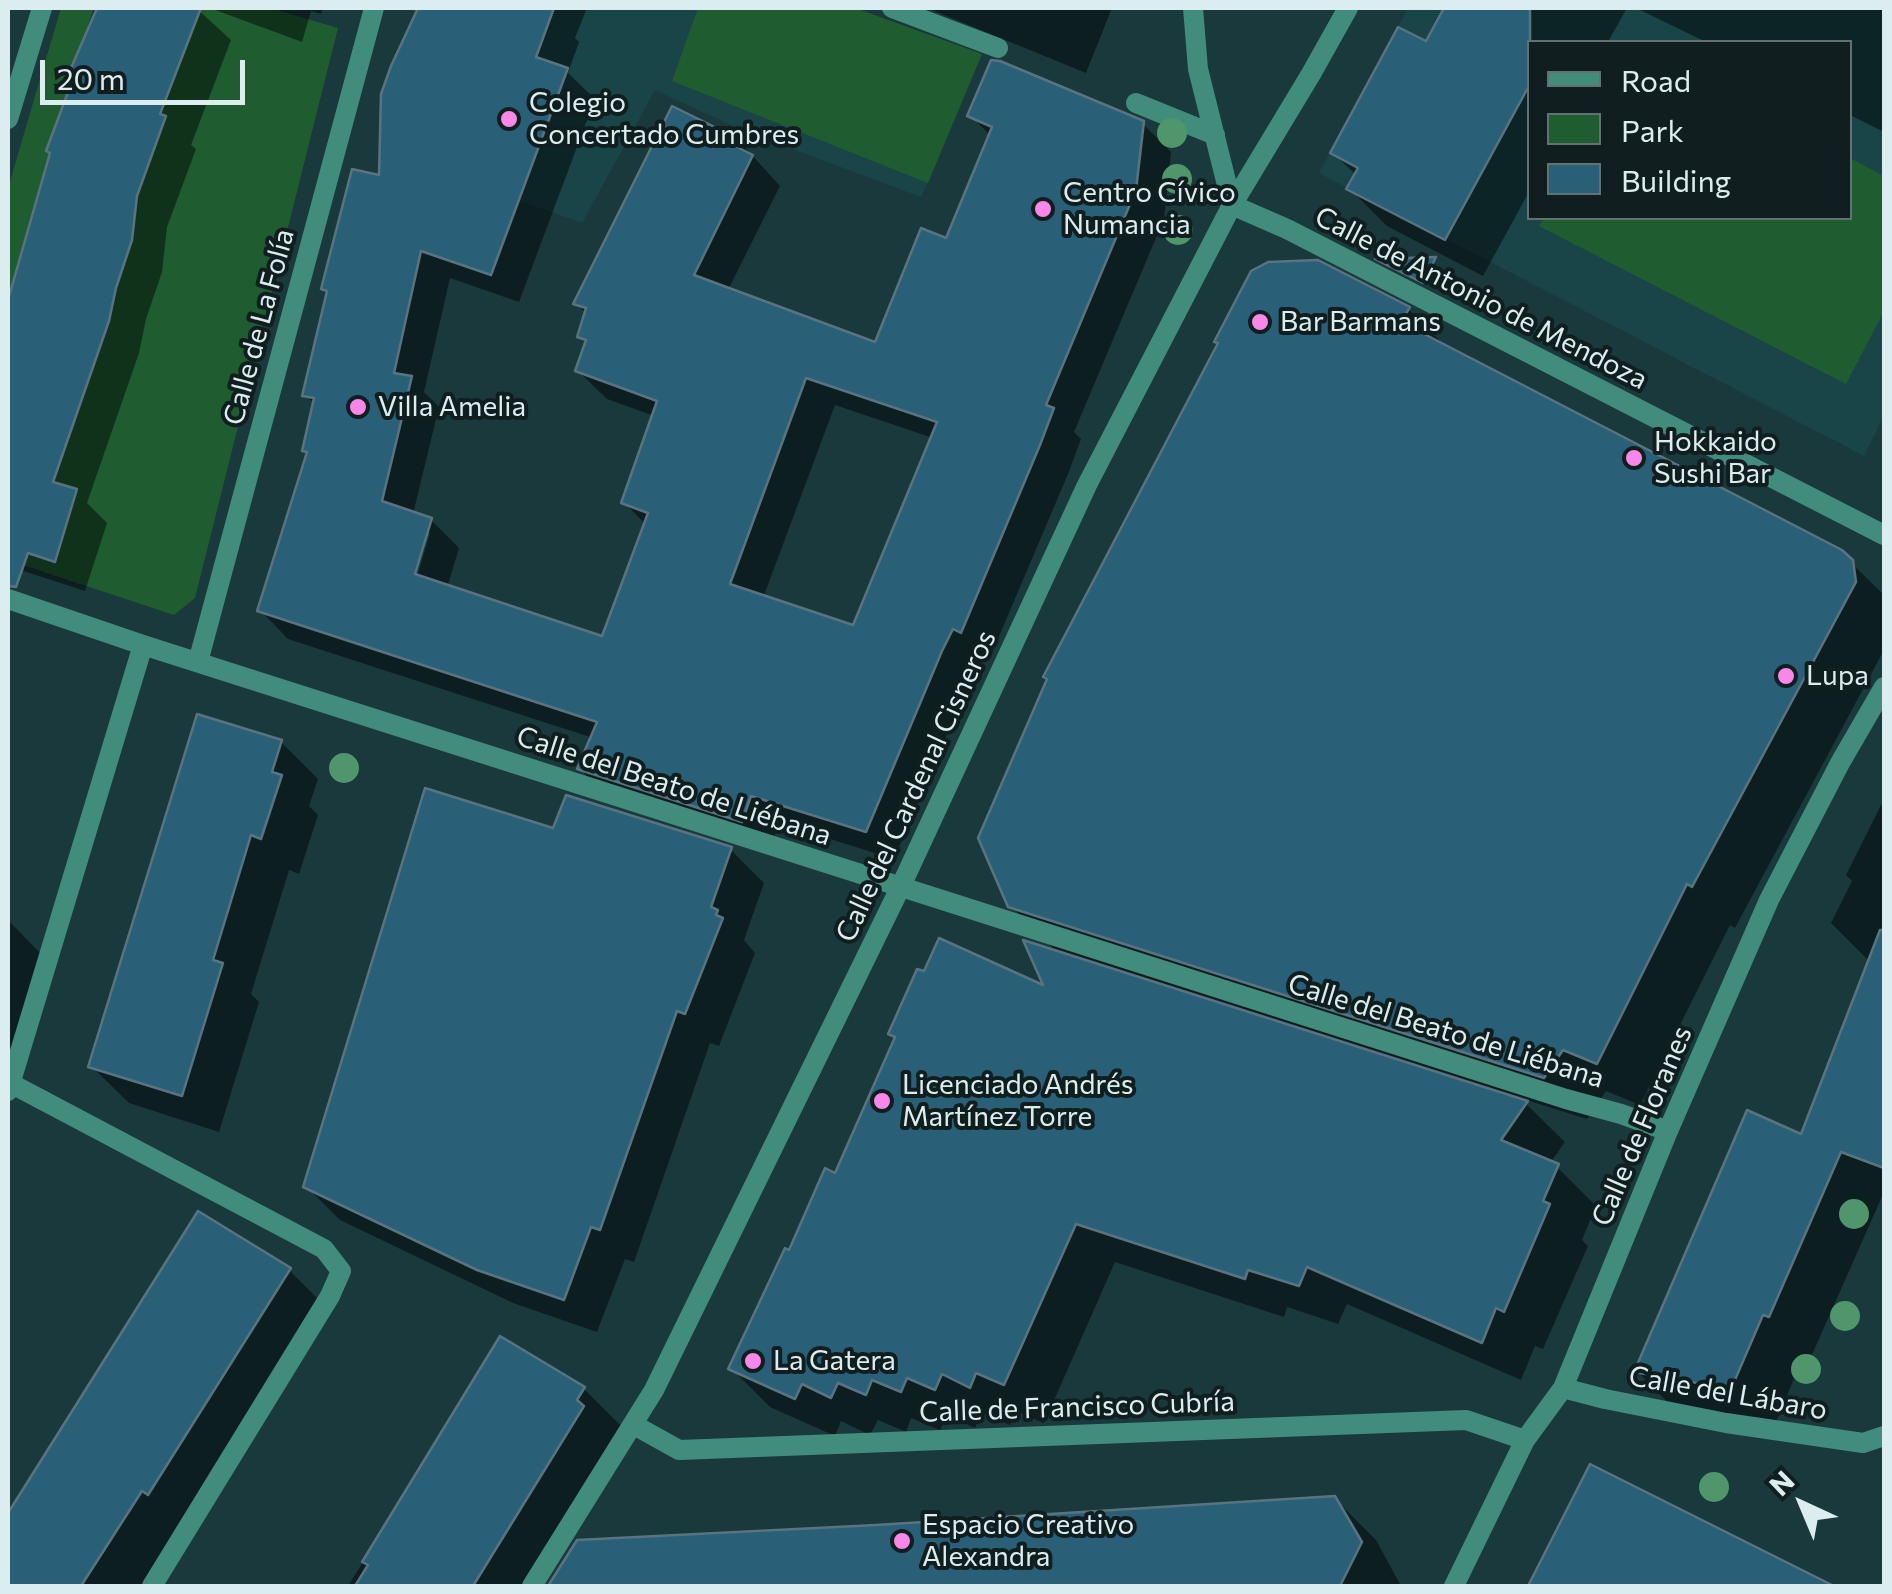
<!DOCTYPE html>
<html>
<head>
<meta charset="utf-8">
<style>
  body { margin:0 }
  #map { position:relative; width:1892px; height:1594px; overflow:hidden; background:#1a393c; font-family:Commissioner,sans-serif }
  canvas { display:block }
  .frame { position:absolute; inset:0; border:10px solid #dcedef; pointer-events:none }
  .legend { position:absolute; left:1527px; top:40px; width:325px; height:180px; box-sizing:border-box; background:#111e1f; border:2px solid #627172; margin:0; padding:12px 18px; list-style:none; font-size:30px; color:#dcedef }
  .legend li { display:flex; align-items:center; gap:20px; height:50px }
  .legend b { width:50px; border:2px solid #627172 }
  .north { position:absolute; left:1752px; top:1454px; width:100px; height:100px; -webkit-text-stroke:8px #111e1f; paint-order:stroke; rotate:316deg; font-size:28px; font-weight:700; line-height:40px; text-align:center; color:#dcedef }
  .north::after { content:''; display:block; margin:auto; width:35px; height:45px; background:#dcedef; clip-path:polygon(50% 0,100% 100%,50% 72%,0 100%) }
  .scale { position:absolute; left:40px; top:60px; width:205px; height:45px; box-sizing:border-box; border:5px solid #dcedef; border-top:0; padding-left:12px; font-size:30px; line-height:35px; white-space:nowrap; color:#dcedef; -webkit-text-stroke:8px #111e1f; paint-order:stroke }
</style>
</head>
<body>
<div id="map">
<canvas width="1892" height="1594"></canvas>
<div class="frame"></div>
<ul class="legend">
<li><b style="height:12px;background:#428c7b"></b>Road</li>
<li><b style="height:28px;background:#1f5d31"></b>Park</li>
<li><b style="height:28px;background:#296078"></b>Building</li>
</ul>
<div class="north">N</div>
<div class="scale">20 m</div>
</div>
<script>
const ctx = document.querySelector('canvas').getContext('2d');
ctx.lineJoin = 'round';
function fillPath(path, color) { ctx.fillStyle = color; ctx.fill(path, 'evenodd'); }
const toPath = rows => new Path2D(rows.map(r => 'M' + r).join(''));
function stroke(path, color, width, dash) { ctx.strokeStyle = color; ctx.lineWidth = width; ctx.lineCap = dash ? 'butt' : 'round'; ctx.setLineDash(dash || []); ctx.stroke(path); }
function drawText(font, color, halo, rows, align = 'center') {
  ctx.font = font + ' Commissioner,sans-serif'; ctx.lineWidth = 8; ctx.setLineDash([]); ctx.textBaseline = 'middle'; ctx.strokeStyle = halo; ctx.fillStyle = color; for (const [text, x, y, turn = 0] of rows) {
    ctx.save(); ctx.translate(x, y); ctx.rotate((+turn || 0) * Math.PI / 180); ctx.textAlign = isNaN(turn) ? turn : align; if (halo) ctx.strokeText(text, 0, 0); ctx.fillText(text, 0, 0); ctx.restore();
  }
}
fillPath(toPath([
  [412,8,855,8,982,54,921,197,744,131,655,90,582,223,377,149,382,133,380,132,379,125,380,100,387,76,394,60,425,16,411,10],
  [1408,8,1884,8,1884,415,1864,456,1319,173],
  [1530,42,1850,42,1850,218,1530,218]
]), '#1a4548');
fillPath(toPath([
  [61,8,94,8,88,25,93,28,80,63,73,62,66,82,155,144,167,117,161,114,162,110,201,8,270,8,338,28,195,598,174,615,8,560,8,547,55,561,76,489,47,480,61,437,69,439,75,420,68,418,69,409,8,389,8,345,86,368,94,342,101,344,109,321,117,263,124,265,133,235,43,180,8,300,8,188],
  [698,8,855,8,982,54,928,183,672,81],
  [1850,158,1884,176,1884,311,1846,384,1539,226,1544,218,1850,218]
]), '#1f5d31');
fillPath(toPath([
  [95,8,196,8,231,40,191,145,196,149,167,227,162,272,146,319,139,353,87,503,107,523,85,591,8,566,8,308,91,27,89,25],
  [210,8,323,8,321,14,311,11,302,42],
  [415,8,587,8,575,38,579,42,568,73,595,99,519,302,450,278,424,392,439,407,413,514,431,520,459,548,447,588,603,639,646,525,624,502,654,416,607,399,578,371,588,344,579,336,587,314,576,303,740,142,780,186,728,290,876,345,947,241,991,136,970,115,1142,123,1171,152,1164,219,1074,432,1081,439,1068,474,989,660,982,655,970,680,894,859,779,823,770,848,608,797,580,769,593,738,288,639,260,610,309,454,305,450,315,404,305,395,329,294,323,288,381,178,418,13],
  [835,405,933,438,854,628,763,598],
  [425,533,430,533,414,587,409,585],
  [927,8,1112,8,1086,73],
  [1448,8,1627,8,1608,42,1530,42,1530,190,1483,276,1387,226,1350,189,1357,176,1333,153,1427,44],
  [1636,8,1884,8,1884,132,1850,115,1850,42,1706,42],
  [1408,309,1448,349,1840,552,1884,595,1884,650,1735,928,1730,925,1640,1105,1606,1091,1587,1119,1520,1098,1565,1142,1550,1163,1557,1167,1596,1206,1582,1240,1588,1246,1543,1349,1535,1346,1521,1380,1347,1304,1338,1324,1287,1307,1284,1317,1115,1262,1044,1423,1016,1411,1010,1425,981,1412,975,1428,947,1415,940,1430,911,1418,906,1432,878,1420,870,1435,841,1421,835,1436,770,1407,731,1368,790,1253,836,1176,1048,990,1060,955,1010,905],
  [281,742,318,779,309,806,318,815,299,874,289,870,251,994,259,1002,219,1132,129,1103,91,1066],
  [1884,799,1884,1192,1811,1357,1804,1355,1773,1429,1678,1413,1637,1371,1802,1137,1870,962,1831,923,1852,881,1846,875],
  [554,831,731,850,764,883,744,940,755,953,719,1046,710,1043,634,1262,625,1259,597,1332,513,1303,340,1220,306,1186],
  [8,920,45,958,8,1059],
  [199,1214,289,1270,330,1311,147,1586,8,1586,8,1519],
  [501,1340,584,1389,625,1430,539,1586,348,1586],
  [1591,1467,1829,1586,1531,1586],
  [1334,1498,1376,1540,1401,1586,550,1586,553,1584]
]), '#0007');
const building = toPath([
  [97,8,201,8,160,114,166,116,137,196,132,240,116,288,109,321,53,482,77,489,55,562,28,553,16,587,8,586,8,300,50,153,46,151,71,84,65,82,97,8],
  [418,8,554,8,536,57,568,68,491,275,421,251,394,373,412,376,382,501,432,518,415,574,602,636,648,513,621,503,657,401,575,371,586,340,577,337,586,308,573,304,672,106,741,140,737,147,753,155,694,275,875,342,921,228,946,238,992,127,967,116,991,60,1000,61,1144,121,1136,190,1046,405,1054,408,1040,445,961,633,953,629,942,651,866,832,751,796,742,822,577,769,597,722,257,611,307,452,302,451,314,398,302,396,327,291,321,289,352,169,379,175,381,94,391,66,418,8],
  [806,378,937,422,853,625,730,584,806,378],
  [1444,8,1530,8,1530,84,1445,240,1346,189,1358,168,1330,153,1398,27,1426,41,1444,8],
  [1436,257,1423,283,1375,259,1436,257],
  [1318,260,1410,307,1401,322,1842,550,1853,560,1856,582,1692,887,1687,884,1597,1064,1563,1050,1544,1078,1008,907,978,838,1047,679,1043,677,1218,343,1214,342,1251,271,1268,262,1318,260],
  [197,714,282,740,272,772,282,775,261,839,251,835,213,960,223,963,182,1096,88,1067,197,714],
  [425,788,553,828,566,795,732,847,711,907,718,910,716,915,723,918,685,1014,677,1011,600,1230,591,1227,564,1300,477,1270,303,1187,425,788],
  [1880,930,1884,930,1884,1168,1841,1152,1769,1317,1763,1315,1731,1389,1634,1372,1747,1110,1801,1134,1880,930],
  [939,938,1043,985,1023,940,1528,1101,1501,1140,1559,1164,1543,1201,1550,1204,1504,1312,1496,1308,1482,1343,1307,1267,1299,1286,1248,1270,1245,1279,1076,1224,1004,1385,976,1373,970,1388,942,1374,935,1390,907,1378,901,1392,872,1380,866,1395,838,1383,831,1398,802,1384,795,1399,728,1369,785,1248,789,1250,825,1168,835,1173,895,1037,888,1034,917,969,924,971,939,938],
  [198,1211,291,1268,148,1495,142,1491,81,1586,8,1586,8,1513,198,1211],
  [500,1336,585,1387,577,1400,584,1406,473,1586,355,1586,368,1565,362,1562,500,1336],
  [1590,1464,1834,1586,1528,1586,1590,1464],
  [1335,1496,1362,1542,1340,1586,548,1586,577,1540,876,1525,1335,1496]
]);
fillPath(building, '#296078');
stroke(building, '#597380', 2.5);
stroke(toPath([
  [892,8,998,48],
  [1193,8,1198,69,1232,205],
  [1136,103,1215,135],
  [8,119,42,8],
  [1232,205,1287,229,1884,535],
  [8,599,143,645,1566,1099,1621,1114,1668,1131],
  [198,662,374,8],
  [10,1083,324,1249,341,1271,330,1296,152,1586],
  [8,1091,143,645],
  [1563,1388,1605,1399,1726,1423,1863,1443,1884,1436],
  [634,1425,679,1450,1466,1420,1525,1440],
  [532,1586,654,1390,901,886,1087,485,1232,205,1311,74,1348,8],
  [1454,1586,1525,1440,1563,1388,1668,1131,1769,900,1840,763,1884,687]
]), '#428c7b', 20);
ctx.fillStyle = '#50966c';
for (const [x, y] of [
  [1172,133],
  [1177,179],
  [1178,230],
  [344,768],
  [1854,1214],
  [1845,1316],
  [1806,1369],
  [1714,1487]
]) { ctx.beginPath(); ctx.arc(x, y, 15, 0, 2 * Math.PI); ctx.fill(); }
for (const [x, y, r, color] of [
  [509,119,10,"#f987e8"],
  [1043,209,10,"#f987e8"],
  [1260,322,10,"#f987e8"],
  [358,407,10,"#f987e8"],
  [1634,458,10,"#f987e8"],
  [1786,676,10,"#f987e8"],
  [882,1101,10,"#f987e8"],
  [753,1361,10,"#f987e8"],
  [902,1541,10,"#f987e8"]
]) { const dot = new Path2D(); dot.arc(x, y, r, 0, 2 * Math.PI); ctx.fillStyle = color; ctx.fill(dot); stroke(dot, '#111e1f', 4); }
drawText('28px', '#dcedef', '#111e1f', [
  ["Colegio",529,103],
  ["Concertado Cumbres",529,135],
  ["Centro Cívico",1063,193],
  ["Numancia",1063,225],
  ["Bar Barmans",1280,322],
  ["Villa Amelia",378,407],
  ["Hokkaido",1654,442],
  ["Sushi Bar",1654,474],
  ["Lupa",1806,676],
  ["Licenciado Andrés",902,1085],
  ["Martínez Torre",902,1117],
  ["La Gatera",773,1361],
  ["Espacio Creativo",922,1525],
  ["Alexandra",922,1557]
], 'left');
drawText('28px', '#dcedef', '#111e1f', [
  ["Calle de Antonio de Mendoza",1481,298,27],
  ["Calle de La Folía",259,327,-75],
  ["Calle del Beato de Liébana",674,786,18],
  ["Calle del Cardenal Cisneros",916,786,-65],
  ["Calle del Beato de Liébana",1446,1031,17],
  ["Calle de Floranes",1642,1126,-67],
  ["Calle del Lábaro",1728,1393,10],
  ["Calle de Francisco Cubría",1077,1407,-2]
]);
</script>
</body>
</html>
